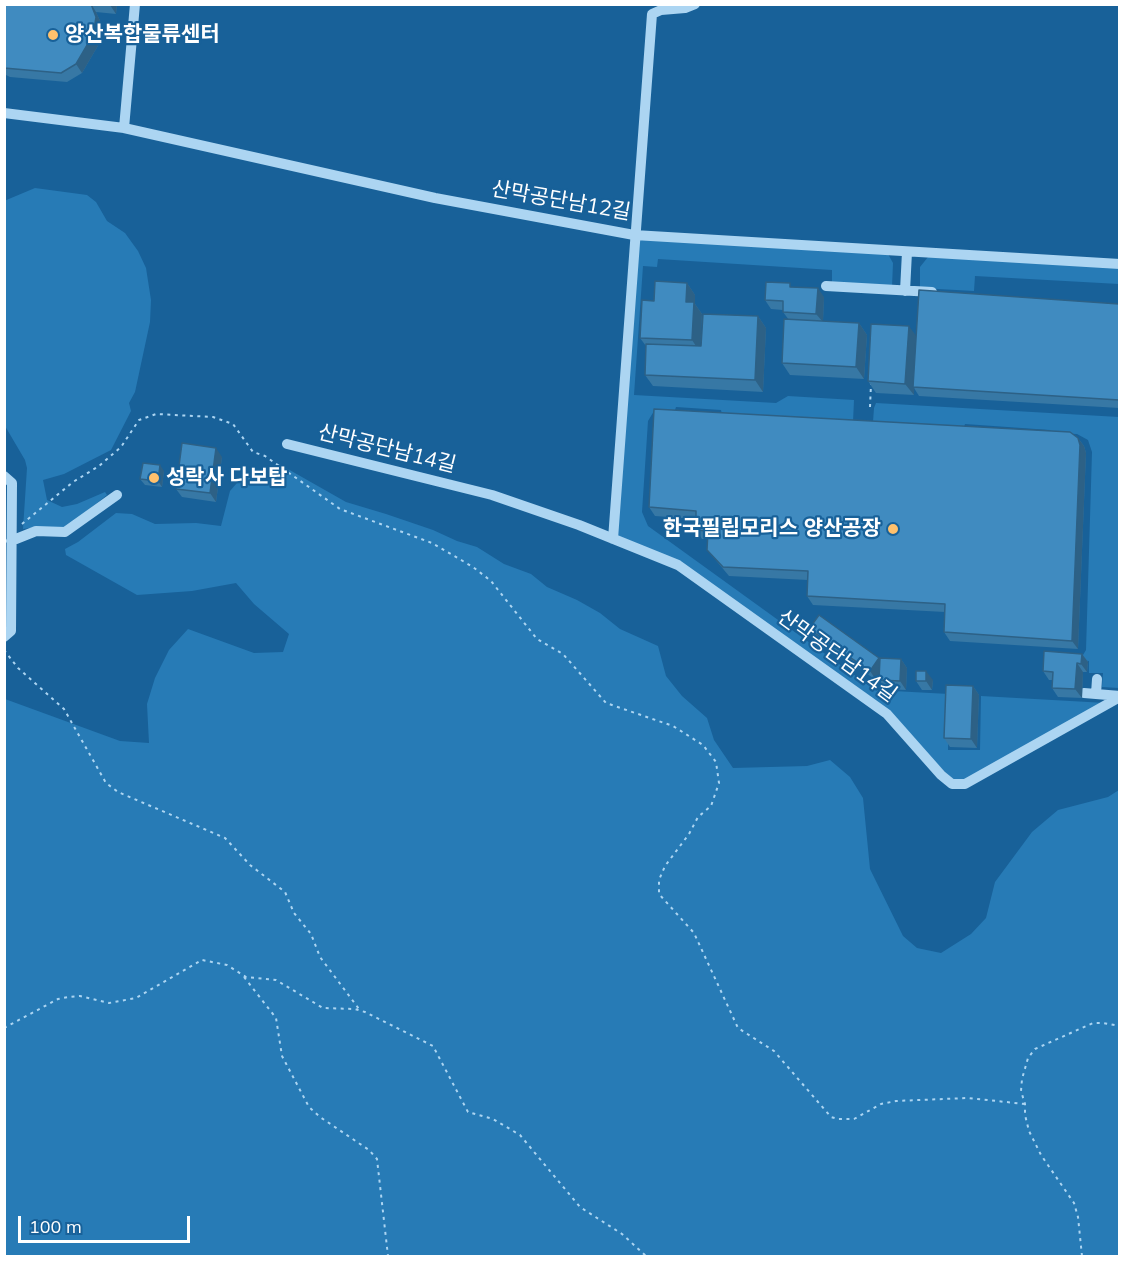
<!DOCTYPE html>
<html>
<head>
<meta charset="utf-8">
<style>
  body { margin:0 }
  #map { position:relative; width:1124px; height:1261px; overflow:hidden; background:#186199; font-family:Mulish,sans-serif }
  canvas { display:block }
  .frame { position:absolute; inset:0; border:6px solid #fff; pointer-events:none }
  .scale { position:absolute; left:18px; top:1216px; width:172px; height:27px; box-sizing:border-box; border:3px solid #fff; border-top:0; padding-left:8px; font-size:18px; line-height:21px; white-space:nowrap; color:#fff; -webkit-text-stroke:4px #186199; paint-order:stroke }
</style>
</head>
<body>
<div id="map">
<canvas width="1124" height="1261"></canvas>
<div class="frame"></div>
<div class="scale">100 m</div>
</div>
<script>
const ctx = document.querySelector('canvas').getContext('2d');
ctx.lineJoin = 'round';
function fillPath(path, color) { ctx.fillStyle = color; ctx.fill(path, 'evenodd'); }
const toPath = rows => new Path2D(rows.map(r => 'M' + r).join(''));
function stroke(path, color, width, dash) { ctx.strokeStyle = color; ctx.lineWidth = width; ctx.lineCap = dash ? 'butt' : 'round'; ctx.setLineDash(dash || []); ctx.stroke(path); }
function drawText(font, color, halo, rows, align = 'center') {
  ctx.font = font + ' Mulish,"Noto Sans KR",sans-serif'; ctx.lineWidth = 4.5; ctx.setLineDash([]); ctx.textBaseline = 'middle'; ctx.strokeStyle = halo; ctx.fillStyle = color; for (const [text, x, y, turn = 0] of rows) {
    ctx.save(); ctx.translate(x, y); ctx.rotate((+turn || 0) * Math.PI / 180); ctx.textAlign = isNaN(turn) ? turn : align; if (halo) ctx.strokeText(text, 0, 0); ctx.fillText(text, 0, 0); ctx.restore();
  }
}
fillPath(toPath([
  [35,188,87,195,96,202,107,221,125,233,138,251,146,268,151,300,150,322,135,392,129,403,131,411,111,450,64,474,43,480,47,500,62,507,77,504,105,492,107,495,67,527,37,527,23,529,27,468,25,460,5,426,4,201],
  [634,235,888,254,893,263,892,287,832,283,832,270,658,259,657,267,643,266,634,395,776,403,788,396,854,400,853,422,722,414,721,410,676,407,675,410,654,411,648,421,642,512,648,526,875,690,949,694,948,750,980,750,981,696,1106,703,958,785,887,714,678,565,613,539],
  [928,257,1119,264,1119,284,975,276,974,291,920,288,920,267],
  [876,403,1119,417,1119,688,1102,687,1103,673,1089,673,1089,661,1080,660,1086,650,1092,452,1088,440,1077,434,1052,433,1050,430,965,424,964,427,873,422,874,408],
  [279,464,346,502,386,514,433,530,457,541,477,547,504,564,531,574,547,587,577,600,600,613,620,629,658,646,666,676,682,696,707,718,714,740,733,768,807,766,830,760,850,777,863,798,870,869,903,936,917,948,941,953,971,934,986,918,995,882,1032,832,1058,810,1108,797,1119,790,1119,1256,5,1256,5,699,120,741,149,743,147,704,155,678,169,650,188,629,254,653,283,652,289,634,254,604,236,583,192,591,137,595,66,555,65,549,78,542,116,513,132,514,155,524,196,523,221,526,230,491,243,476]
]), '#277bb6');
stroke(toPath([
  [870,407,871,384],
  [22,524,73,482,99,466,121,447,139,420,156,414,213,417,233,424,253,452,265,456,340,509,432,543,473,567,491,581,537,639,563,654,606,703,673,726,703,745,716,762,719,783,711,806,698,817,689,834,665,866,659,880,659,894,694,933,738,1028,774,1051,831,1117,838,1119,854,1119,881,1104,896,1101,968,1098,1025,1104],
  [4,650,18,668,64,709,106,783,118,792,225,838,250,865,285,892,294,913,311,934,320,957,359,1009],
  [244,977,276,1018,282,1056,309,1107,320,1117,369,1150,377,1159,388,1256],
  [4,1028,58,999,68,997,80,996,109,1003,136,998,202,960,227,965,246,977,276,980,323,1008,355,1009,365,1012,433,1046,468,1112,493,1119,520,1135,580,1207,622,1234,646,1256],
  [1082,1256,1078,1217,1074,1203,1041,1155,1029,1131,1025,1115,1025,1104,1021,1091,1022,1079,1028,1058,1035,1049,1093,1023,1103,1023,1120,1026]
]), '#acd5f2', 2, [3, 4.5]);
stroke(toPath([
  [4,113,124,128,435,198,634,235,1120,264],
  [124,128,135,4],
  [826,286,932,292],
  [905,291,907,252],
  [287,444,492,495,579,525,678,565,887,714,941,775,952,784,965,784,1120,697],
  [4,476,12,483,11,631,4,637],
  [613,539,652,14,661,10,685,8,695,4],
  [11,541,36,531,65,532,117,495],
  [1084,693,1120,696],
  [1096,694,1097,679]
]), '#acd5f2', 10);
fillPath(toPath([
  [4,4,117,4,116,14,96,12,102,25,99,44,82,73,67,82,10,77,4,74],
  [687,283,695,295,695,304,702,314,700,346,758,316,766,328,763,392,653,386,645,375,646,346,640,338,654,301],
  [793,287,824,297,823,321,859,323,867,335,864,379,790,375,782,363,789,320,783,312,783,310,771,309,765,300],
  [1119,304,1119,408,919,396,914,388,914,395,876,393,868,381,916,336],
  [1078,438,1084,446,1086,453,1078,649,950,641,944,632,945,612,813,605,807,596,808,580,729,576,714,558,707,550,708,539,702,539,696,530,696,519,655,516,649,507],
  [222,457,216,502,182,497,176,489],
  [164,471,162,487,145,485,140,479],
  [809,629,879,658,880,659,901,659,907,668,906,690,885,689,879,680,880,675,876,680,815,638],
  [1082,654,1088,662,1087,672,1083,672,1082,698,1058,697,1052,688,1052,680,1049,680,1043,671],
  [933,680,932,690,922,690,916,681],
  [973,686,979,695,977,748,950,747,944,738]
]), '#3778a5');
fillPath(toPath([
  [91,4,96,12,102,25,99,44,82,73,76,64],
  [110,4,117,4,116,14,110,5],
  [687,283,695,295,695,304,702,314,700,352,692,340,686,302],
  [818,288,824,297,823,322,816,314],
  [758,316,766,328,763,392,755,380],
  [859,323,867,335,864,379,856,367],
  [909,326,917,337,914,395,905,384],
  [1078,438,1084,446,1086,453,1078,649,1072,641],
  [216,448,222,457,216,502,210,493],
  [160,465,164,471,162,487,158,481],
  [1082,654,1088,662,1087,672,1081,664],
  [879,658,885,667,876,680,870,671],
  [901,659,907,668,906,690,900,681],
  [1077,663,1083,672,1082,698,1075,689],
  [926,671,933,680,932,690,926,681],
  [973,686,979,695,977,748,971,739]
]), '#2d6186');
const building = toPath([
  [4,4,91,4,96,17,93,35,76,64,61,73,4,68,4,4],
  [655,281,687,283,686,302,694,302,692,340,640,338,642,300,654,301,655,281],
  [766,282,790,283,790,287,818,288,816,314,783,312,783,301,765,300,766,282],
  [919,290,1119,304,1119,400,913,387,919,290],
  [703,314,758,316,755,380,645,375,646,344,701,346,703,314],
  [784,319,859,323,856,367,782,363,784,319],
  [871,324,909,326,905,384,868,381,871,324],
  [654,409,1070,432,1078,438,1080,445,1072,641,944,632,945,604,807,596,808,571,723,567,707,550,708,531,696,530,696,511,649,507,654,409],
  [182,443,216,448,210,493,176,489,182,443],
  [143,463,160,465,158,481,140,479,143,463],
  [819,615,879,658,870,671,809,629,819,615],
  [1044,651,1082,654,1081,664,1077,663,1075,689,1052,688,1053,672,1043,671,1044,651],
  [880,658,901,659,900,681,879,680,880,658],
  [916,671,926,671,926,681,916,681,916,671],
  [946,685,973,686,971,739,944,738,946,685]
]);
fillPath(building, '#408bc0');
stroke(building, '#2d6186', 1.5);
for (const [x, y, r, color] of [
  [53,35,6,"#ffc16d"],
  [154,478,6,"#ffc16d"],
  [893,529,6,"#ffc16d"]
]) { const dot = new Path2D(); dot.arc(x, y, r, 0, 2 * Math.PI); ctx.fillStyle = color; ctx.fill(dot); stroke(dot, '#186199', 2); }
drawText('bold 21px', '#fff', '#186199', [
  ["양산복합물류센터",65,35],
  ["성락사 다보탑",166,478],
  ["한국필립모리스 양산공장",881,529,"right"]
], 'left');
drawText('21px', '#fff', '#186199', [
  ["산막공단남12길",561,201,10],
  ["산막공단남14길",387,449,14],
  ["산막공단남14길",837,656,36]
]);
</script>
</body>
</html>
